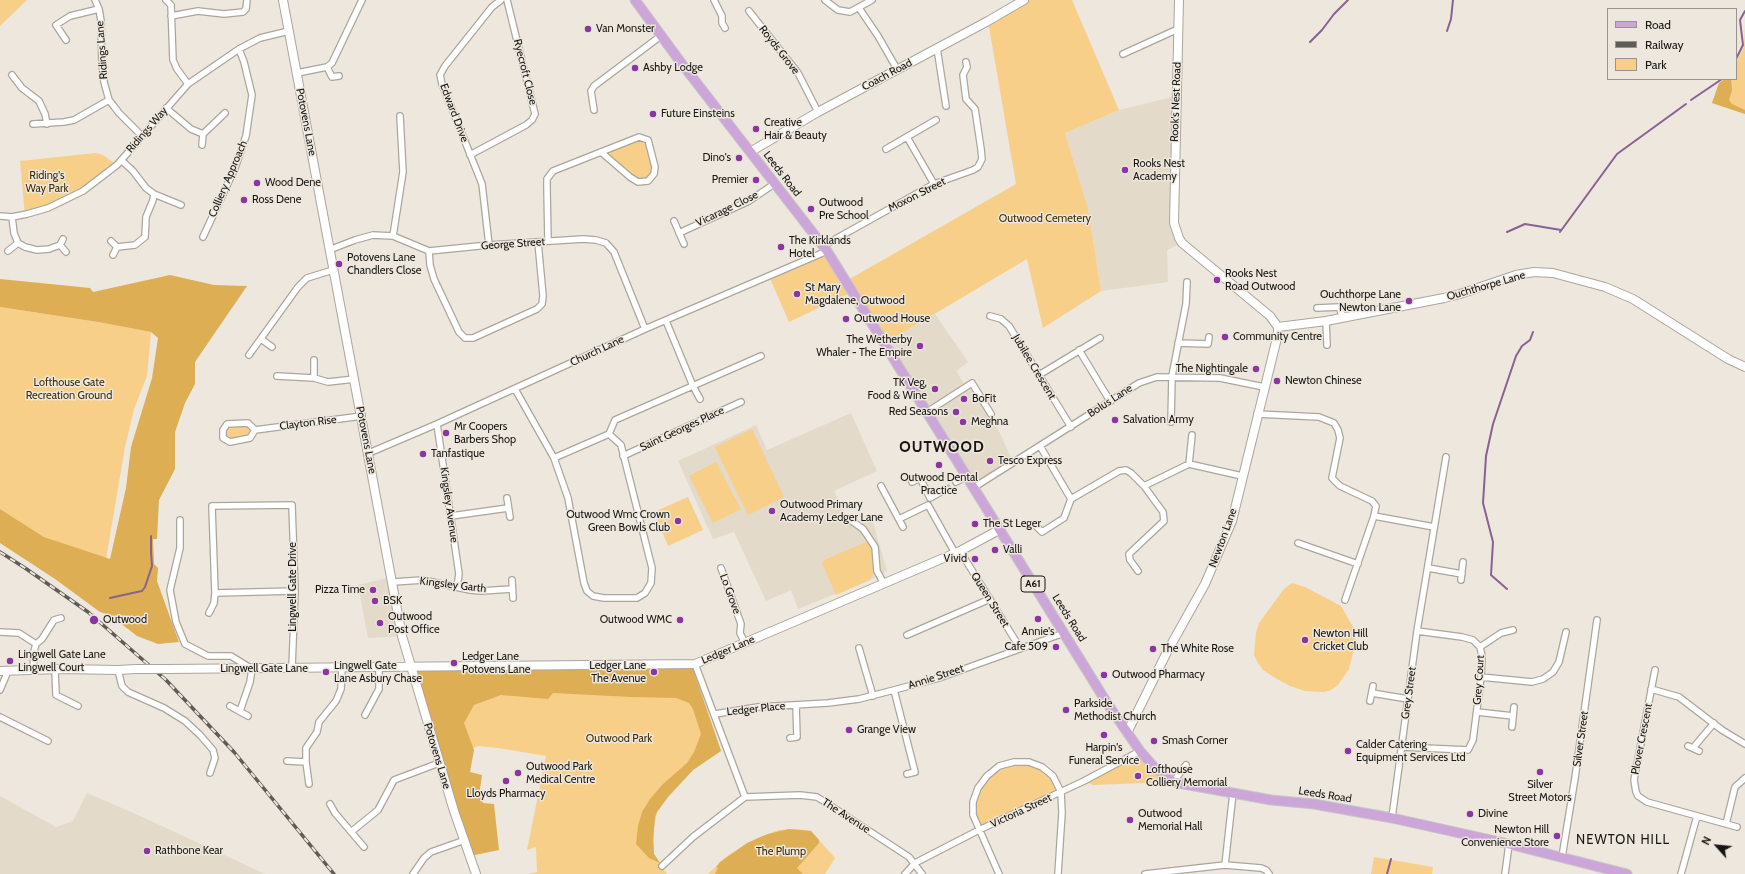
<!DOCTYPE html>
<html>
<head>
<meta charset="utf-8">
<style>
  body { margin:0 }
  #map { position:relative; width:1745px; height:874px; overflow:hidden; background:#ede7dd; font-family:Cabin,sans-serif }
  canvas { display:block }
  .legend { position:absolute; left:1607px; top:8px; width:130px; height:72px; box-sizing:border-box; background:#ede7dd; border:1px solid #98938c; margin:0; padding:5px 7px; list-style:none; font-size:12px; color:#181613 }
  .legend li { display:flex; align-items:center; gap:8px; height:20px }
  .legend b { width:20px; border:1px solid #98938c }
  .north { position:absolute; left:1697px; top:826px; width:40px; height:40px; -webkit-text-stroke:3px #ede7dd; paint-order:stroke; rotate:297deg; font-size:11px; font-weight:700; line-height:16px; text-align:center; color:#181613 }
  .north::after { content:''; display:block; margin:auto; width:14px; height:18px; background:#181613; clip-path:polygon(50% 0,100% 100%,50% 72%,0 100%) }
</style>
</head>
<body>
<div id="map">
<canvas width="1745" height="874"></canvas>
<ul class="legend">
<li><b style="height:5px;background:#cda6d9"></b>Road</li>
<li><b style="height:5px;background:#5f5b56"></b>Railway</li>
<li><b style="height:11px;background:#f7cf88"></b>Park</li>
</ul>
<div class="north">N</div>
</div>
<script>
const ctx = document.querySelector('canvas').getContext('2d');
ctx.lineJoin = 'round';
function fillPath(path, color) { ctx.fillStyle = color; ctx.fill(path, 'evenodd'); }
const toPath = rows => new Path2D(rows.map(r => 'M' + r).join(''));
function stroke(path, color, width, dash) { ctx.strokeStyle = color; ctx.lineWidth = width; ctx.lineCap = dash ? 'butt' : 'round'; ctx.setLineDash(dash || []); ctx.stroke(path); }
function drawText(font, color, halo, rows, align = 'center') {
  ctx.font = font + ' Cabin,sans-serif'; ctx.lineWidth = 3; ctx.setLineDash([]); ctx.textBaseline = 'middle'; ctx.strokeStyle = halo; ctx.fillStyle = color; for (const [text, x, y, turn = 0] of rows) {
    ctx.save(); ctx.translate(x, y); ctx.rotate((+turn || 0) * Math.PI / 180); ctx.textAlign = isNaN(turn) ? turn : align; if (halo) ctx.strokeText(text, 0, 0); ctx.fillText(text, 0, 0); ctx.restore();
  }
}
fillPath(toPath([
  [1176,96,1173,214,1182,243,1167,250,1168,282,1101,291,1088,208,1065,133,1119,110],
  [935,314,968,362,956,371,966,387,972,383,991,414,1013,462,973,488,884,344],
  [851,413,877,471,834,491,845,513,861,523,872,519,887,571,870,580,798,609,791,590,766,601,734,532,713,539,678,461,756,425,767,450],
  [392,577,402,636,368,638,358,585],
  [87,793,138,815,265,874,0,874,0,796,56,827,73,821]
]), '#e3dac9');
fillPath(toPath([
  [0,0,27,0,0,26],
  [1024,0,1072,0,1119,110,1065,133,1088,208,1101,291,1043,328,1027,259,884,344,852,292,789,322,769,276,827,251,846,281,1016,184,988,21],
  [1745,27,1745,114,1712,103,1719,83,1725,79,1736,79,1736,63,1744,47],
  [639,137,648,140,655,167,648,181,638,182,601,152],
  [96,153,103,155,117,165,83,191,25,215,20,161],
  [0,307,98,322,151,332,147,376,134,409,125,447,106,559,44,537,0,509],
  [248,423,255,430,250,438,230,442,223,438,227,424],
  [752,429,784,497,748,515,715,447],
  [716,462,741,509,713,523,689,476],
  [688,497,703,530,668,546,654,512],
  [871,540,877,571,873,574,870,580,836,595,822,563,826,559],
  [1292,583,1305,587,1341,606,1356,632,1355,645,1349,669,1338,685,1331,690,1324,692,1305,691,1290,686,1277,679,1263,670,1258,663,1254,655,1256,633,1259,623,1284,589],
  [693,669,721,751,693,770,668,797,657,812,654,828,654,854,667,874,528,874,537,872,536,847,527,850,546,756,498,748,478,746,439,763,418,690],
  [1140,751,1173,782,1093,785,1084,781],
  [1029,762,1053,776,1061,792,979,830,973,815,978,788,999,766],
  [798,829,811,831,835,858,825,874,708,874,727,856,757,838,779,830],
  [1374,857,1433,867,1432,874,1371,874]
]), '#f7cf88');
fillPath(toPath([
  [1725,79,1731,79,1732,90,1729,100,1732,104,1745,110,1745,114,1712,103,1719,83],
  [170,275,214,285,247,286,195,362,195,384,185,403,175,432,175,469,159,500,157,539,153,539,154,564,158,568,157,581,179,642,158,644,137,636,110,615,100,612,55,579,0,543,0,509,44,537,110,559,126,488,131,447,152,378,158,338,151,332,98,322,0,307,0,279,90,288,93,292],
  [686,663,693,669,721,751,693,770,668,797,657,812,655,817,653,840,654,854,660,863,649,858,636,844,638,826,642,812,650,799,663,784,687,763,694,752,701,734,693,709,689,703,676,698,631,697,553,693,548,699,501,695,474,705,464,723,474,750,470,772,482,775,480,789,483,803,494,804,499,850,470,856,410,667],
  [789,829,811,831,819,840,819,843,797,868,803,874,715,874,718,868,716,867,720,862,747,843,768,834]
]), '#deae55');
stroke(toPath([
  [1447,31,1451,19,1453,0],
  [1310,42,1322,30,1334,14,1348,0],
  [1736,59,1743,45,1740,20,1745,11],
  [1691,100,1722,79],
  [1507,232,1525,224,1561,230],
  [1560,232,1617,154,1686,104],
  [1507,589,1491,575,1493,542,1483,503,1486,456,1493,424,1516,356,1522,346,1530,340,1533,332],
  [110,598,137,592,142,591,145,587,152,566,151,552,151,536],
  [1387,874,1391,859]
]), '#896192', 2);
stroke(toPath([
  [946,489,956,482]
]), '#cdc8bf', 5.5, [5.5, 3]);
const street = toPath([
  [95,0,99,9,101,21,102,65,104,82,109,100,119,113,142,136],
  [166,0,171,5,173,60,177,69,188,84],
  [714,0,722,16,722,23,725,28],
  [825,0,838,10,850,12,872,0],
  [859,8,878,36,897,69],
  [749,11,798,73,818,112],
  [171,16,198,11,224,14,243,12,246,9,247,0],
  [66,40,56,25,70,16,99,9],
  [937,48,946,106],
  [1123,54,1178,29],
  [327,67,332,77,339,76],
  [297,73,327,67,332,63,362,0],
  [12,75,22,88,39,101,45,114,47,124],
  [166,108,191,129,203,134,225,113],
  [594,110,591,91,594,86,662,35],
  [33,124,64,122,74,120,109,100],
  [907,137,934,184],
  [202,145,203,134],
  [886,149,936,120],
  [470,155,526,125,532,120,535,114,507,0],
  [154,194,181,205],
  [0,216,12,217,27,214,48,208,83,191,117,165,188,84,239,49,260,38,289,31],
  [12,217,14,233,18,243,25,247,37,250,49,249,60,245],
  [674,221,684,244],
  [679,233,749,201,774,184],
  [393,236,403,172,400,116],
  [203,237,235,168,246,136,252,95,244,62,239,49],
  [63,239,60,245,66,252],
  [111,241,117,247,113,255],
  [548,241,547,188,547,179,553,171,601,152,639,137,648,140,655,167,654,174,648,181,638,182,630,177,601,152],
  [489,245,482,184,442,84,440,75,445,66,492,7,501,0],
  [823,246,934,184,973,170,978,167,982,159,981,149,975,109,966,99,963,75,967,67,966,62],
  [117,247,135,245,145,237,146,217,153,200,154,194,146,188,133,171,121,160],
  [329,250,355,240,373,235,393,236,429,251,489,245,583,239,596,240,606,243,614,252,645,329],
  [8,251,18,243],
  [429,251,430,265,434,279,459,332,465,338,473,338,537,309,542,304,543,296,538,242],
  [1317,308,1339,307,1343,318],
  [990,316,1001,319,1009,326,1071,427],
  [666,321,693,386,700,399],
  [1326,321,1327,345],
  [261,339,272,347],
  [1178,343,1208,344,1209,337],
  [1079,350,1110,401],
  [249,355,298,287,307,278,333,270],
  [1039,375,1100,338],
  [277,376,314,378,314,360],
  [314,378,328,382,355,379],
  [515,389,554,458,568,498,584,583,587,591,593,596,604,598,637,598,645,593,651,583,652,568,621,445,609,434],
  [927,412,972,383,991,414],
  [1257,414,1319,417,1334,423,1338,430,1340,438,1332,478,1340,486,1372,501,1376,506,1374,516,1345,600],
  [1171,422,1172,376,1186,304,1187,282],
  [437,424,459,574,457,587],
  [255,430,248,423,227,424,223,430,223,438,230,442,250,438,255,430,362,416],
  [609,434,615,420,761,356],
  [1040,446,1071,499],
  [369,453,437,424,645,329,827,251],
  [623,456,741,402],
  [554,458,609,434],
  [1189,464,1242,476],
  [912,482,920,478,930,498,946,489],
  [956,482,967,476],
  [881,486,903,527],
  [973,488,1139,383,1157,377,1220,378,1264,387],
  [507,498,510,517],
  [451,516,508,508],
  [1374,516,1434,527],
  [849,519,863,529,875,547,877,571,884,584],
  [899,519,928,505,955,553],
  [180,520,180,548,170,590,176,622,185,644,208,656,231,656,252,669,250,682,240,711],
  [1036,526,1042,532,1064,518,1071,499,1119,471,1126,470,1131,473,1144,486,1189,464,1192,435],
  [1298,543,1358,564],
  [960,551,1020,648],
  [721,568,741,624,740,633,745,643],
  [1428,568,1462,574],
  [1138,571,1130,560,1129,554,1164,521,1163,512,1144,486],
  [512,580,513,598],
  [1461,580,1463,562],
  [393,582,423,580,470,590,481,591,512,589],
  [209,613,214,603,215,593],
  [0,632,19,633,36,644],
  [907,635,990,599],
  [1480,647,1501,633,1513,630],
  [859,648,873,696],
  [695,664,745,797],
  [292,668,295,591,292,505,212,506,215,593,295,591],
  [55,669,56,695,78,706],
  [34,670,33,655,36,644,42,639,54,620,61,618],
  [118,670,122,686,128,692,164,708,185,721,200,735,213,750,215,758,210,773],
  [1655,670,1634,780,1636,792,1638,796,1647,802,1737,827],
  [1481,677,1532,682,1543,679,1553,672,1559,662,1566,632],
  [1651,689,1679,697,1722,730,1745,744],
  [0,690,8,671],
  [1372,693,1408,699],
  [1370,701,1373,686],
  [230,706,248,716],
  [1477,712,1513,716],
  [715,714,758,707,828,703,859,699,894,690],
  [365,715,379,689,379,667],
  [0,717,48,741],
  [1512,727,1514,707],
  [790,738,797,737,796,705],
  [1688,746,1699,751],
  [1402,747,1468,750,1473,740,1481,677,1482,656,1480,647,1473,640,1462,637,1417,631],
  [1693,748,1714,723],
  [287,761,306,762],
  [907,774,915,772,894,690,939,678,1064,633],
  [1173,782,1186,765],
  [309,784,306,762,306,748,317,732,319,722,336,701,341,689,342,668],
  [330,804,335,813,364,847],
  [1392,818,1417,631,1446,457],
  [1726,824,1735,787,1745,778],
  [351,832,378,810,394,780,439,763],
  [1562,857,1575,778,1597,620],
  [1225,865,1233,793],
  [662,866,693,837,745,797,800,795,817,797,828,804,909,857,922,874],
  [413,874,424,858,431,852,465,840],
  [905,874,915,863,979,830,1084,781,1140,751],
  [999,874,973,815,973,802,978,788,987,776,999,766,1014,762,1029,762,1042,767,1053,776,1061,792,1062,813,1058,874],
  [1145,874,1225,865,1261,868,1266,870,1269,874],
  [1505,874,1509,844],
  [1681,874,1697,816]
]);
const secondary = toPath([
  [283,0,402,636,454,811,476,874],
  [750,152,818,112,988,21,1024,0],
  [1278,327,1326,321,1444,298,1460,294,1516,275,1534,272,1553,273,1605,287,1633,299,1728,359,1745,367],
  [167,669,695,664,960,551,999,530],
  [0,671,60,669,118,670,136,669],
  [1127,733,1167,652,1205,584,1232,521,1278,334,1278,327,1270,316,1182,243,1179,238,1174,223,1179,0]
]);
const primary = toPath([
  [635,0,682,64,827,251,1107,703,1140,751,1154,767,1173,782,1271,800,1314,804,1392,818,1509,844,1627,874]
]);
stroke(street, '#aba69d', 8);
stroke(secondary, '#aba69d', 10);
stroke(primary, '#c8c7c6', 11);
stroke(street, '#fff', 5.5);
stroke(secondary, '#fff', 8);
stroke(primary, '#cda6d9', 9);
const rail = toPath([
  [0,552,25,568,88,612,166,680,234,752,334,874]
]);
stroke(rail, '#5f5b56', 3.5);
stroke(rail, '#ede7dd', 2, [6]);
const secondaryBridge = toPath([
  [136,669,167,669]
]);
stroke(secondaryBridge, '#aba69d', 10, []);
stroke(secondaryBridge, '#fff', 8);
for (const [x, y, r, color] of [
  [588,29,4,"#8b35a2"],
  [635,68,4,"#8b35a2"],
  [653,114,4,"#8b35a2"],
  [756,129,4,"#8b35a2"],
  [739,158,4,"#8b35a2"],
  [1125,170,4,"#8b35a2"],
  [756,180,4,"#8b35a2"],
  [257,183,4,"#8b35a2"],
  [244,200,4,"#8b35a2"],
  [811,209,4,"#8b35a2"],
  [781,247,4,"#8b35a2"],
  [339,264,4,"#8b35a2"],
  [1217,280,4,"#8b35a2"],
  [797,294,4,"#8b35a2"],
  [1409,301,4,"#8b35a2"],
  [846,319,4,"#8b35a2"],
  [1225,337,4,"#8b35a2"],
  [920,346,4,"#8b35a2"],
  [1256,369,4,"#8b35a2"],
  [1277,381,4,"#8b35a2"],
  [935,389,4,"#8b35a2"],
  [964,399,4,"#8b35a2"],
  [956,412,4,"#8b35a2"],
  [1115,420,4,"#8b35a2"],
  [963,422,4,"#8b35a2"],
  [446,433,4,"#8b35a2"],
  [423,454,4,"#8b35a2"],
  [990,461,4,"#8b35a2"],
  [939,465,4,"#8b35a2"],
  [772,511,4,"#8b35a2"],
  [678,521,4,"#8b35a2"],
  [975,524,4,"#8b35a2"],
  [995,550,4,"#8b35a2"],
  [975,559,4,"#8b35a2"],
  [373,590,4,"#8b35a2"],
  [375,601,4,"#8b35a2"],
  [1038,619,4,"#8b35a2"],
  [94,620,5,"#8b35a2"],
  [680,620,4,"#8b35a2"],
  [380,623,4,"#8b35a2"],
  [1305,640,4,"#8b35a2"],
  [1056,647,4,"#8b35a2"],
  [1153,649,4,"#8b35a2"],
  [10,661,4,"#8b35a2"],
  [454,663,4,"#8b35a2"],
  [326,672,4,"#8b35a2"],
  [654,672,4,"#8b35a2"],
  [1104,675,4,"#8b35a2"],
  [1066,710,4,"#8b35a2"],
  [849,730,4,"#8b35a2"],
  [1104,735,4,"#8b35a2"],
  [1154,741,4,"#8b35a2"],
  [1348,751,4,"#8b35a2"],
  [1540,772,4,"#8b35a2"],
  [518,773,4,"#8b35a2"],
  [1138,776,4,"#8b35a2"],
  [506,781,4,"#8b35a2"],
  [1470,814,4,"#8b35a2"],
  [1130,820,4,"#8b35a2"],
  [1557,836,4,"#8b35a2"],
  [147,851,4,"#8b35a2"]
]) { const dot = new Path2D(); dot.arc(x, y, r, 0, 2 * Math.PI); ctx.fillStyle = color; ctx.fill(dot); stroke(dot, '#ede7dd', 1.5); }
for (const [x, y, w] of [
  [1033,584,24]
]) { const box = new Path2D(); box.roundRect(x - w / 2, y - 8, w, 16, 3); ctx.fillStyle = '#ede7dd'; ctx.fill(box); stroke(box, '#181613', 1); }
drawText('bold 10px', '#181613', null, [
  ["A61",1033,584]
]);
drawText('11px', '#181613', '#ede7dd', [
  ["Van Monster",596,29],
  ["Ashby Lodge",643,68],
  ["Future Einsteins",661,114],
  ["Creative",764,123],
  ["Hair & Beauty",764,136],
  ["Dino's",731,158,"right"],
  ["Rooks Nest",1133,164],
  ["Academy",1133,177],
  ["Premier",748,180,"right"],
  ["Wood Dene",265,183],
  ["Ross Dene",252,200],
  ["Outwood",819,203],
  ["Pre School",819,216],
  ["The Kirklands",789,241],
  ["Hotel",789,254],
  ["Potovens Lane",347,258],
  ["Chandlers Close",347,271],
  ["Rooks Nest",1225,274],
  ["Road Outwood",1225,287],
  ["St Mary",805,288],
  ["Magdalene, Outwood",805,301],
  ["Ouchthorpe Lane",1401,295,"right"],
  ["Newton Lane",1401,308,"right"],
  ["Outwood House",854,319],
  ["Community Centre",1233,337],
  ["The Wetherby",912,340,"right"],
  ["Whaler - The Empire",912,353,"right"],
  ["The Nightingale",1248,369,"right"],
  ["Newton Chinese",1285,381],
  ["TK Veg,",927,383,"right"],
  ["Food & Wine",927,396,"right"],
  ["BoFit",972,399],
  ["Red Seasons",948,412,"right"],
  ["Salvation Army",1123,420],
  ["Meghna",971,422],
  ["Mr Coopers",454,427],
  ["Barbers Shop",454,440],
  ["Tanfastique",431,454],
  ["Tesco Express",998,461],
  ["Outwood Dental",939,478,"center"],
  ["Practice",939,491,"center"],
  ["Outwood Primary",780,505],
  ["Academy Ledger Lane",780,518],
  ["Outwood Wmc Crown",670,515,"right"],
  ["Green Bowls Club",670,528,"right"],
  ["The St Leger",983,524],
  ["Valli",1003,550],
  ["Vivid",967,559,"right"],
  ["Pizza Time",365,590,"right"],
  ["BSK",383,601],
  ["Outwood",388,617],
  ["Post Office",388,630],
  ["Outwood",103,620],
  ["Outwood WMC",672,620,"right"],
  ["Annie's",1038,632,"center"],
  ["Newton Hill",1313,634],
  ["Cricket Club",1313,647],
  ["Cafe 509",1048,647,"right"],
  ["The White Rose",1161,649],
  ["Lingwell Gate Lane",18,655],
  ["Lingwell Court",18,668],
  ["Ledger Lane",462,657],
  ["Potovens Lane",462,670],
  ["Lingwell Gate",334,666],
  ["Lane Asbury Chase",334,679],
  ["Ledger Lane",646,666,"right"],
  ["The Avenue",646,679,"right"],
  ["Outwood Pharmacy",1112,675],
  ["Parkside",1074,704],
  ["Methodist Church",1074,717],
  ["Grange View",857,730],
  ["Smash Corner",1162,741],
  ["Calder Catering",1356,745],
  ["Equipment Services Ltd",1356,758],
  ["Harpin's",1104,748,"center"],
  ["Funeral Service",1104,761,"center"],
  ["Outwood Park",526,767],
  ["Medical Centre",526,780],
  ["Lofthouse",1146,770],
  ["Colliery Memorial",1146,783],
  ["Silver",1540,785,"center"],
  ["Street Motors",1540,798,"center"],
  ["Lloyds Pharmacy",506,794,"center"],
  ["Outwood",1138,814],
  ["Memorial Hall",1138,827],
  ["Divine",1478,814],
  ["Newton Hill",1549,830,"right"],
  ["Convenience Store",1549,843,"right"],
  ["Rathbone Kear",155,851]
], 'left');
drawText('11px', '#181613', '#ede7dd', [
  ["Ridings Lane",102,50,-94],
  ["Royds Grove",779,50,52],
  ["Ryecroft Close",525,72,76],
  ["Coach Road",887,75,-28],
  ["Rook's Nest Road",1176,102,-88],
  ["Edward Drive",454,113,69],
  ["Potovens Lane",306,122,79],
  ["Ridings Way",147,130,-49],
  ["Leeds Road",782,174,52],
  ["Colliery Approach",228,179,-67],
  ["Moxon Street",917,195,-27],
  ["Vicarage Close",727,209,-26],
  ["George Street",513,244,-4],
  ["Ouchthorpe Lane",1486,286,-16],
  ["Church Lane",597,351,-25],
  ["Jubilee Crescent",1034,367,59],
  ["Bolus Lane",1110,401,-33],
  ["Clayton Rise",308,423,-7],
  ["Saint Georges Place",682,429,-25],
  ["Potovens Lane",366,440,79],
  ["Kingsley Avenue",449,505,82],
  ["Newton Lane",1223,538,-70],
  ["Kingsley Garth",453,585,7],
  ["Lingwell Gate Drive",293,587,-90],
  ["Lo Grove",730,594,70],
  ["Queen Street",990,600,58],
  ["Leeds Road",1069,618,58],
  ["Ledger Lane",728,650,-23],
  ["Lingwell Gate Lane",264,669],
  ["Annie Street",936,677,-18],
  ["Grey Court",1479,680,-86],
  ["Grey Street",1409,693,-82],
  ["Ledger Place",756,709,-6],
  ["Silver Street",1581,739,-82],
  ["Plover Crescent",1642,739,-79],
  ["Potovens Lane",437,756,73],
  ["Leeds Road",1325,795,9],
  ["Victoria Street",1021,811,-25],
  ["The Avenue",846,816,33]
]);
drawText('11px', '#3f2c04', '#ede7dd', [
  ["Riding's",47,176],
  ["Way Park",47,189],
  ["Outwood Cemetery",1045,219],
  ["Lofthouse Gate",69,383],
  ["Recreation Ground",69,396],
  ["Outwood Park",619,739],
  ["The Plump",781,852]
]);
ctx.letterSpacing = '1px';
drawText('13px', '#181613', '#ede7dd', [
  ["NEWTON HILL",1623,840]
]);
ctx.letterSpacing = '0px';
ctx.letterSpacing = '1px';
drawText('bold 15px', '#181613', '#ede7dd', [
  ["OUTWOOD",942,448]
]);
ctx.letterSpacing = '0px';
</script>
</body>
</html>
